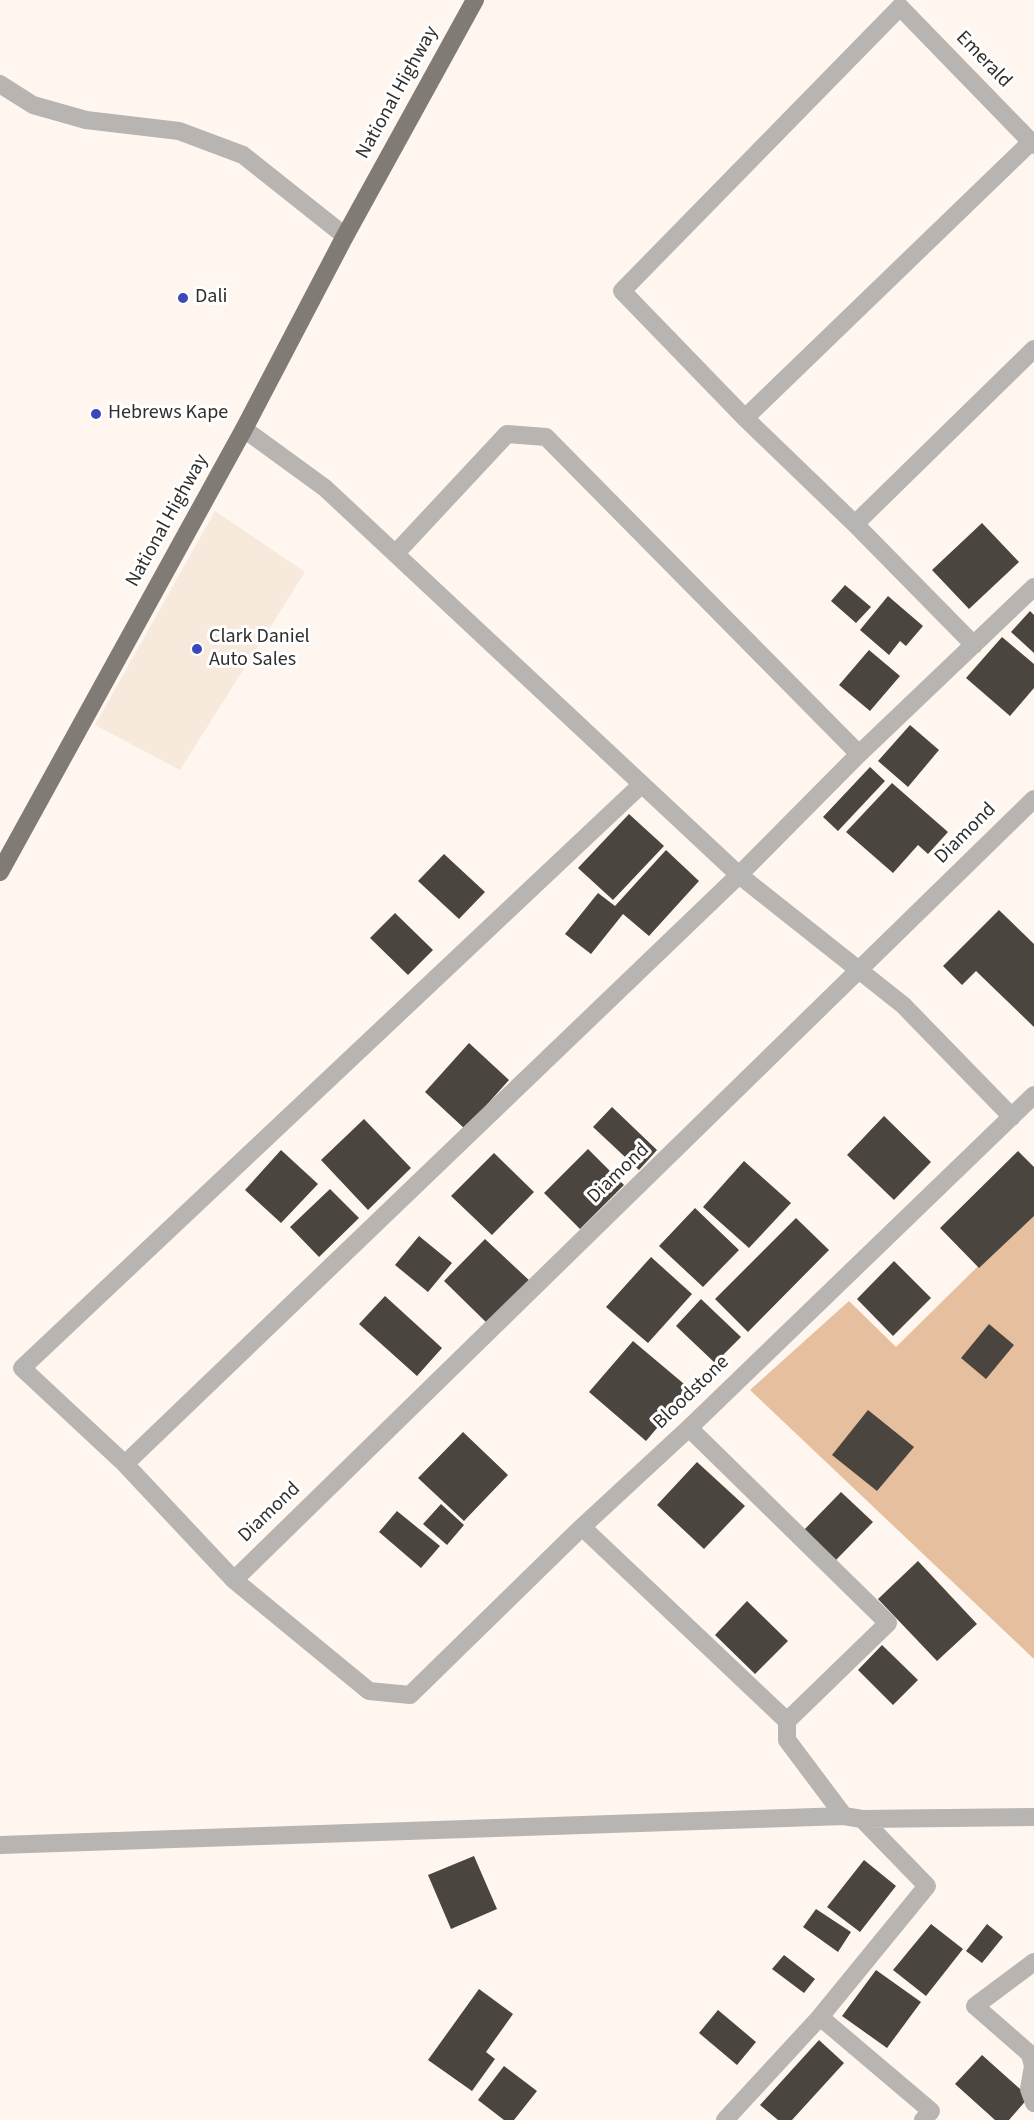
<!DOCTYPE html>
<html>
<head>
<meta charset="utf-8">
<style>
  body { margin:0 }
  canvas { display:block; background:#fef6ef }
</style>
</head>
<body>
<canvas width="1034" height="2120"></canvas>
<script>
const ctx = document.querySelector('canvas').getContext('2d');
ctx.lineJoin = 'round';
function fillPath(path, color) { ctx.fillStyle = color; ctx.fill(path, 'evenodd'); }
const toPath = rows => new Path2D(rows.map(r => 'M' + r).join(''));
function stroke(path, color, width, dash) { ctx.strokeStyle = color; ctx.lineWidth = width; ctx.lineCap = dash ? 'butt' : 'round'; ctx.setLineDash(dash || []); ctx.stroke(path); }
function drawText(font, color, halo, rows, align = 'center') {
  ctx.font = font + ' "Source Sans 3",sans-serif'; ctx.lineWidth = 6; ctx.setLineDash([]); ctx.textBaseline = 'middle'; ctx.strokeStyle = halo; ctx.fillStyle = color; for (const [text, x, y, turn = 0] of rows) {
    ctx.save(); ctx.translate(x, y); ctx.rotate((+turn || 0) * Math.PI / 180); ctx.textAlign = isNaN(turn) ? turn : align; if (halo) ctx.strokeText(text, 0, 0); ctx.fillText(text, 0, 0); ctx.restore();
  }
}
fillPath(toPath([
  [215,511,305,572,180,770,95,725]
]), '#f7e9dc');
fillPath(toPath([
  [1034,1211,1034,1659,750,1390,849,1301,896,1347]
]), '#e5bf9e');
fillPath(toPath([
  [982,523,1019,562,969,609,932,570],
  [845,585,871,607,856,623,831,601],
  [888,596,923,626,906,646,900,641,889,655,860,630],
  [1030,611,1034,615,1034,653,1011,632],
  [1002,637,1034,664,1034,688,1010,716,966,678],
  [869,650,900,676,870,711,839,685],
  [910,725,939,750,908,787,878,761],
  [870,767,885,781,838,831,823,817],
  [892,783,948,832,928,854,918,845,893,873,846,832],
  [629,814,664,846,613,900,578,868],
  [666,850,699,881,649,936,623,914,591,954,565,934,598,893,615,906],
  [444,854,485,892,459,919,418,881],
  [999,910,1034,944,1034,1027,976,971,962,985,943,966],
  [395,913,433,950,408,975,370,938],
  [469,1043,509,1080,465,1129,425,1092],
  [612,1107,657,1150,639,1170,593,1127],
  [884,1116,931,1162,894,1200,847,1155],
  [364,1119,411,1168,368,1210,321,1160],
  [588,1149,624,1185,580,1229,544,1193],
  [281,1150,318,1184,281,1223,245,1190],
  [1018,1151,1034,1167,1034,1216,979,1268,940,1228],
  [494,1153,534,1192,492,1235,451,1196],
  [744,1161,791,1203,749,1248,703,1207],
  [330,1189,359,1218,319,1257,290,1227],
  [695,1208,739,1250,703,1287,659,1246],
  [796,1218,829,1250,748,1332,715,1299],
  [419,1236,452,1263,428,1292,395,1265],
  [485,1239,531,1282,489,1325,444,1281],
  [651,1257,692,1294,648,1343,606,1307],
  [894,1261,931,1298,893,1336,857,1299],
  [385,1296,442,1348,417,1376,359,1324],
  [701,1299,741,1337,715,1363,676,1326],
  [989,1324,1014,1345,986,1379,961,1358],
  [633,1341,690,1389,646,1441,589,1392],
  [868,1410,914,1447,877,1491,832,1455],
  [463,1432,508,1475,464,1521,418,1478],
  [697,1462,745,1506,704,1549,657,1505],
  [841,1492,873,1522,836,1560,804,1530],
  [441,1504,464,1525,447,1545,423,1524],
  [397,1511,440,1546,421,1568,379,1532],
  [918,1561,977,1624,937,1661,878,1599],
  [747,1601,788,1641,755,1674,715,1635],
  [882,1645,918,1680,893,1705,858,1670],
  [474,1856,497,1909,451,1929,428,1875],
  [864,1860,896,1886,860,1932,827,1907],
  [816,1909,851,1932,838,1952,803,1927],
  [931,1924,963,1949,926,1996,893,1970],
  [987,1924,1003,1937,982,1963,966,1951],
  [784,1955,815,1979,804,1993,772,1969],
  [876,1970,921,2002,887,2048,842,2016],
  [479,1989,513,2014,486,2052,495,2059,472,2091,428,2060],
  [718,2010,756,2042,737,2065,699,2033],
  [819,2040,844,2063,792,2120,778,2120,760,2105],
  [982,2055,1029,2097,1009,2120,995,2120,955,2084],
  [504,2066,537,2091,514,2120,504,2120,478,2100]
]), '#4b453f');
stroke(toPath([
  [0,84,33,105,86,120,179,131,243,155,345,236],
  [745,418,1031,142],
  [244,429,325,488,739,875,903,1005,1012,1117],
  [855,524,1034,349],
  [396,553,507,434,546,437,859,754],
  [974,645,855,524,745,418,622,291,900,7,1034,145],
  [641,785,22,1368,125,1464,234,1580,369,1691,410,1695,582,1527,689,1428,1034,1095],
  [125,1464,739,875,859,754,1034,587],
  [582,1527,787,1721,888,1623,689,1428],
  [234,1580,1034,799],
  [787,1721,787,1740,844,1816],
  [0,1845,844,1816,862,1819,1034,1817],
  [1034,1962,975,2006,1030,2054,1033,2066,1029,2089,1034,2103],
  [820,2017,931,2111,923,2120],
  [725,2120,820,2017,927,1886,862,1819]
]), '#b7b4b1', 18);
stroke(toPath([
  [0,872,244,429,345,236,475,0]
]), '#817b76', 18);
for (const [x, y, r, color] of [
  [183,298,6,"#3b48bb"],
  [96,414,6,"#3b48bb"],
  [197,649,6,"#3b48bb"]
]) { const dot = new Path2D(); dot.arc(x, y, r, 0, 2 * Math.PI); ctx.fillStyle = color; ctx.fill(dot); stroke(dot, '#fff', 2); }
drawText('20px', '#312e2b', '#fff', [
  ["Emerald",983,60,46],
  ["National Highway",398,93,-61],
  ["National Highway",168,521,-61],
  ["Diamond",966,834,-45],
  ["Diamond",619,1174,-44],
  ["Bloodstone",692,1393,-44],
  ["Diamond",270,1513,-44]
]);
drawText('20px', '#312e2b', '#fff', [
  ["Dali",195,298],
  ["Hebrews Kape",108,414],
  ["Clark Daniel",209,638],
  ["Auto Sales",209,661]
], 'left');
</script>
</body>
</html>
